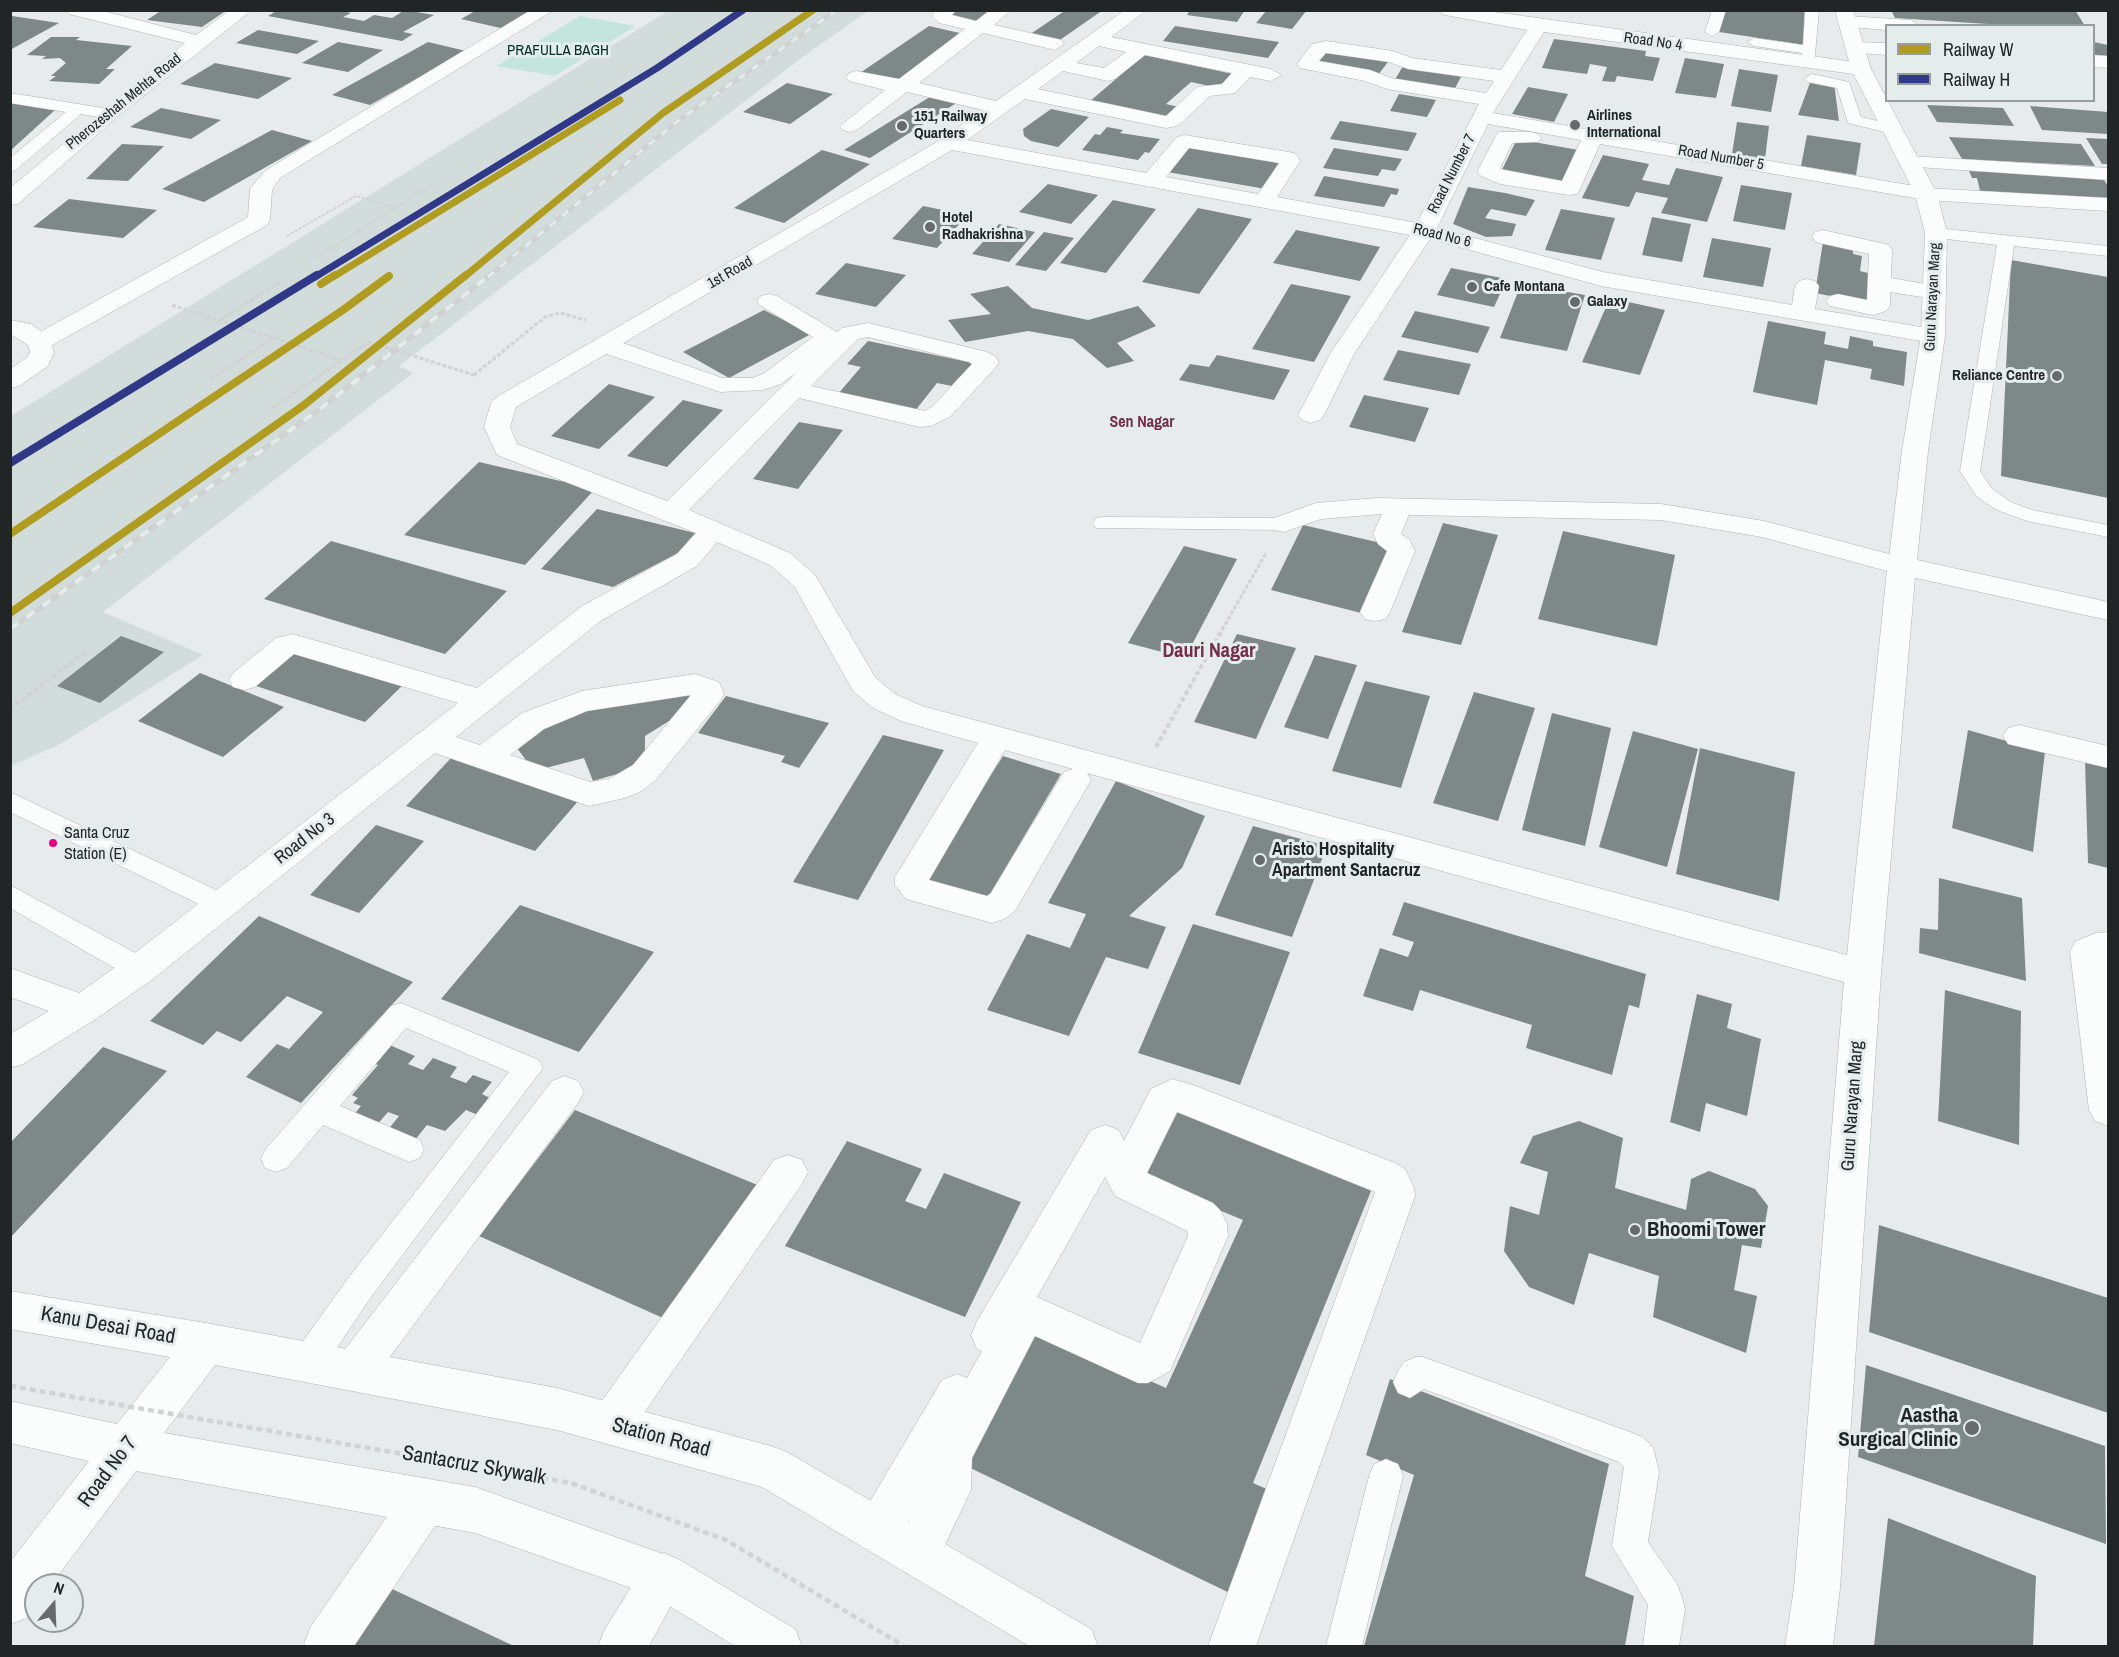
<!DOCTYPE html>
<html>
<head>
<meta charset="utf-8">
<style>
  body { margin:0 }
  #map { position:relative; width:2119px; height:1657px; overflow:hidden; background:#e7ebeb; font-family:"Archivo Narrow",sans-serif }
  canvas { display:block }
  .frame { position:absolute; inset:0; border:12px solid #222525; pointer-events:none }
  .legend { position:absolute; left:1885px; top:24px; width:210px; height:78px; box-sizing:border-box; background:#e5edec; border:2px solid #979d9c; margin:0; padding:8px 10px; list-style:none; font-size:18px; color:#222525 }
  .legend li { display:flex; align-items:center; gap:12px; height:30px }
  .legend b { width:30px; border:2px solid #979d9c }
  .north { position:absolute; left:24px; top:1573px; width:60px; height:60px; box-sizing:border-box; background:#e5edec; border:2px solid #979d9c; border-radius:50%; rotate:19deg; font-size:16px; font-weight:700; line-height:24px; text-align:center; color:#222525 }
  .north::after { content:''; display:block; margin:auto; width:21px; height:27px; background:#676a6a; clip-path:polygon(50% 0,100% 100%,50% 72%,0 100%) }
</style>
</head>
<body>
<div id="map">
<canvas width="2119" height="1657"></canvas>
<div class="frame"></div>
<ul class="legend">
<li><b style="height:8px;background:#af9c21"></b>Railway W</li>
<li><b style="height:8px;background:#303888"></b>Railway H</li>
</ul>
<div class="north">N</div>
</div>
<script>
const ctx = document.querySelector('canvas').getContext('2d');
ctx.lineJoin = 'round';
function fillPath(path, color) { ctx.fillStyle = color; ctx.fill(path, 'evenodd'); }
const toPath = rows => new Path2D(rows.map(r => 'M' + r).join(''));
function stroke(path, color, width, dash) { ctx.strokeStyle = color; ctx.lineWidth = width; ctx.lineCap = dash ? 'butt' : 'round'; ctx.setLineDash(dash || []); ctx.stroke(path); }
function drawText(font, color, halo, rows, align = 'center') {
  ctx.font = font + ' "Archivo Narrow",sans-serif'; ctx.lineWidth = 6; ctx.setLineDash([]); ctx.textBaseline = 'middle'; ctx.strokeStyle = halo; ctx.fillStyle = color; for (const [text, x, y, turn = 0] of rows) {
    ctx.save(); ctx.translate(x, y); ctx.rotate((+turn || 0) * Math.PI / 180); ctx.textAlign = isNaN(turn) ? turn : align; if (halo) ctx.strokeText(text, 0, 0); ctx.fillText(text, 0, 0); ctx.restore();
  }
}
fillPath(toPath([
  [668,11,868,11,804,56,399,366,413,373,103,612,203,655,62,743,11,766,11,416]
]), '#d2dcda');
fillPath(toPath([
  [580,16,635,26,555,76,496,66]
]), '#c4e4de');
fillPath(toPath([
  [162,10,227,10,202,27,147,20],
  [278,10,337,10,351,13,343,17,364,21,374,15,392,18,405,10,434,15,403,32,413,34,402,41,268,16],
  [477,10,537,10,505,29,461,19],
  [958,10,997,10,981,23,949,17],
  [1066,10,1103,10,1057,42,1029,35],
  [1190,10,1245,10,1237,22,1187,15],
  [1267,10,1307,10,1292,29,1256,23],
  [1725,10,1807,10,1805,45,1719,32],
  [1891,10,2075,10,2085,26,2019,26,1895,18],
  [10,16,12,16,59,23,10,50],
  [929,26,964,34,893,84,857,75],
  [1175,26,1279,42,1268,58,1163,41],
  [258,30,319,41,297,54,236,43],
  [51,37,80,37,76,40,132,46,106,69,115,69,99,84,49,81,56,76,51,76,66,63,60,58,42,59,46,56,27,55],
  [1554,39,1646,51,1645,56,1660,58,1653,81,1617,76,1615,82,1602,81,1607,67,1590,64,1587,74,1542,68],
  [338,42,383,50,348,72,302,63],
  [428,42,466,51,370,105,332,95],
  [2094,42,2108,45,2108,57,2094,56],
  [1326,50,1388,62,1378,75,1317,63],
  [1144,55,1233,74,1219,88,1191,82,1166,104,1179,107,1166,119,1089,102],
  [1685,58,1724,64,1716,98,1675,93],
  [215,63,292,78,258,99,180,84],
  [1403,66,1462,75,1453,92,1393,83],
  [1739,69,1778,75,1771,112,1731,106],
  [1811,80,1834,83,1839,121,1798,115],
  [787,83,833,94,790,124,743,112],
  [1528,87,1568,94,1554,122,1512,114],
  [1399,94,1436,100,1427,117,1390,111],
  [933,95,958,102,870,158,844,150],
  [10,103,55,110,10,151],
  [1927,105,2003,108,2014,126,1937,122],
  [2030,106,2108,112,2108,134,2042,130],
  [161,108,221,120,191,139,130,127],
  [1051,109,1089,117,1058,147,1031,141,1024,136,1023,129],
  [1340,121,1417,133,1408,151,1330,139],
  [1737,122,1769,126,1765,159,1732,154],
  [1107,127,1123,130,1120,133,1160,139,1149,153,1145,152,1138,160,1082,150,1095,134,1100,135],
  [272,130,312,141,204,202,162,189],
  [1807,135,1861,143,1856,175,1801,166],
  [1949,137,2081,144,2095,166,1962,159],
  [2086,138,2108,139,2108,164,2102,164],
  [1517,139,1584,151,1569,186,1500,174],
  [1190,143,1286,161,1266,189,1167,172],
  [122,144,164,146,128,181,86,179],
  [1334,148,1402,159,1395,171,1382,169,1378,176,1323,168],
  [822,150,870,164,784,223,734,208],
  [1603,155,1649,164,1642,180,1669,185,1676,168,1723,177,1707,222,1661,213,1668,198,1636,192,1629,207,1582,198],
  [1969,171,2102,177,2108,186,2108,201,1981,195,1977,178,1972,178],
  [1324,176,1399,189,1397,195,1391,194,1384,207,1314,196],
  [1048,184,1098,195,1071,224,1019,212],
  [1741,185,1792,193,1785,230,1733,221],
  [1468,187,1505,193,1535,200,1526,216,1491,209,1485,218,1516,224,1512,236,1486,237,1453,224],
  [69,199,157,210,123,238,33,227],
  [1113,200,1156,209,1106,273,1060,263],
  [923,206,968,215,937,248,892,239],
  [1198,208,1252,219,1199,294,1142,282],
  [1561,209,1615,218,1601,260,1545,250],
  [1652,217,1691,224,1682,262,1642,255],
  [999,224,1035,232,1009,262,972,254],
  [1296,230,1380,247,1360,281,1273,263],
  [1044,232,1074,238,1046,271,1015,265],
  [1712,238,1771,248,1763,287,1703,277],
  [1823,242,1853,246,1853,254,1862,256,1860,271,1868,273,1867,303,1815,293],
  [2011,260,2108,277,2108,498,2001,476],
  [846,263,906,275,876,307,815,294],
  [1451,268,1507,279,1494,307,1437,295],
  [1291,284,1351,296,1314,362,1252,349],
  [1521,284,1585,295,1567,351,1500,338],
  [1008,286,1032,308,1088,320,1138,306,1156,326,1117,343,1134,361,1107,368,1073,339,1028,331,965,342,948,320,991,314,970,294],
  [1610,298,1665,310,1640,375,1582,362],
  [764,310,811,334,729,378,683,352],
  [1415,311,1490,327,1478,353,1401,337],
  [1768,321,1826,332,1824,344,1848,349,1850,336,1873,341,1873,346,1907,352,1904,386,1870,379,1872,369,1825,360,1817,405,1753,392],
  [868,341,978,364,967,379,959,377,952,386,937,383,915,411,838,394,861,367,847,364],
  [1398,350,1471,364,1459,395,1383,380],
  [1217,355,1290,370,1274,400,1179,380,1190,364,1209,367],
  [609,384,655,397,599,449,551,436],
  [1364,395,1429,408,1415,442,1349,427],
  [683,400,723,410,667,467,627,456],
  [799,422,843,430,798,489,753,479],
  [479,462,595,489,525,565,404,535],
  [597,509,695,533,678,553,613,587,541,569],
  [1443,523,1498,535,1461,645,1402,632],
  [1303,525,1394,546,1365,614,1271,590],
  [1563,531,1675,555,1657,646,1538,619],
  [331,541,507,591,445,654,264,599],
  [1184,546,1237,559,1185,658,1128,643],
  [1237,634,1296,648,1256,739,1194,722],
  [121,636,164,652,100,703,57,686],
  [291,647,404,684,365,722,250,684],
  [1315,655,1357,665,1328,739,1284,727],
  [200,673,284,707,223,757,138,721],
  [1365,681,1430,696,1401,788,1332,771],
  [685,690,694,702,682,713,645,736,645,766,593,781,584,758,534,771,514,744,556,719,610,702],
  [1474,692,1535,708,1498,821,1433,803],
  [726,696,829,723,799,768,781,762,785,756,698,733],
  [1552,713,1611,728,1585,846,1522,830],
  [1968,730,2045,752,2033,852,1952,828],
  [1633,731,1698,749,1667,867,1599,847],
  [883,735,944,750,858,900,793,882],
  [1700,748,1795,772,1779,901,1676,874],
  [1003,756,1061,774,987,899,925,879],
  [452,757,580,799,535,851,406,806],
  [2085,760,2108,765,2108,868,2088,863],
  [1116,781,1205,816,1182,868,1129,916,1166,927,1148,969,1106,957,1069,1036,987,1010,1027,934,1070,948,1086,914,1048,903],
  [376,825,424,841,359,913,310,895],
  [1253,826,1327,846,1292,937,1215,915],
  [1939,878,2022,898,2026,981,1919,953,1920,928,1938,930],
  [1404,902,1646,974,1639,1008,1629,1005,1612,1075,1526,1048,1532,1025,1420,990,1413,1011,1363,996,1380,948,1408,957,1414,942,1392,935],
  [520,905,654,952,579,1052,441,999],
  [259,916,413,982,301,1103,246,1077,277,1044,289,1049,323,1012,287,996,241,1042,217,1031,203,1045,150,1021],
  [1193,924,1290,952,1240,1085,1138,1053],
  [1945,990,2021,1011,2019,1145,1938,1121],
  [1697,994,1732,1004,1727,1028,1761,1039,1747,1116,1706,1103,1700,1132,1670,1122],
  [385,1043,415,1056,408,1064,423,1070,433,1058,457,1067,450,1077,466,1083,473,1075,492,1082,482,1094,490,1098,478,1115,466,1110,445,1131,427,1125,414,1141,387,1131,399,1116,388,1112,375,1127,352,1117,361,1106,353,1103,358,1098,352,1095,378,1065,369,1062],
  [103,1047,167,1071,10,1238,10,1143],
  [1179,1109,1373,1186,1253,1483,1278,1494,1238,1597,960,1463,1031,1328,1166,1388,1243,1220,1144,1179],
  [575,1110,760,1186,672,1322,479,1236],
  [1579,1121,1623,1138,1615,1188,1686,1210,1691,1179,1709,1171,1755,1189,1768,1206,1761,1248,1742,1245,1734,1290,1757,1296,1746,1353,1653,1317,1659,1276,1589,1253,1574,1305,1529,1287,1504,1251,1510,1206,1539,1215,1548,1172,1520,1163,1533,1136],
  [847,1141,922,1169,905,1201,926,1209,944,1173,1021,1202,965,1317,785,1246],
  [1879,1225,2108,1298,2108,1413,1869,1332],
  [1866,1365,2105,1446,2106,1544,1858,1457],
  [1390,1379,1609,1464,1585,1576,1634,1596,1625,1646,1364,1646,1414,1475,1366,1455],
  [1888,1518,2036,1576,2033,1646,1874,1646],
  [390,1588,514,1646,352,1646]
]), '#7e8987');
const service = toPath([
  [1712,10,1726,10,1719,32,1712,36,1705,32,1712,10],
  [1805,10,1819,10,1814,65,1804,65,1802,53,1754,46,1747,42,1754,38,1803,45,1805,10],
  [1812,74,1849,82,1861,117,1899,126,1901,129,1893,134,1848,123,1837,88,1807,82,1804,79,1812,74],
  [10,93,109,109,117,114,109,119,81,114,16,170,10,172,10,158,66,112,10,103,10,93],
  [1936,228,2108,246,2108,256,2014,246,1980,471,1992,489,2011,502,2032,510,2108,525,2108,537,2027,521,1997,510,1977,497,1960,471,1997,245,1930,237,1927,233,1936,228],
  [1104,517,1284,518,1292,519,1295,524,1292,529,1284,530,1096,528,1093,523,1096,518,1104,517],
  [10,792,231,897,235,904,231,911,222,914,213,911,10,812,10,792],
  [10,885,150,961,154,969,150,977,140,980,130,977,10,908,10,885],
  [401,1003,539,1060,543,1068,371,1297,320,1373,308,1378,296,1373,292,1362,296,1351,349,1277,509,1072,406,1028,340,1106,420,1140,424,1149,420,1158,409,1162,323,1125,287,1168,276,1172,265,1168,261,1159,265,1150,391,1006,401,1003],
  [1416,1357,1423,1357,1630,1432,1642,1437,1653,1447,1659,1472,1648,1542,1677,1584,1682,1597,1685,1609,1679,1646,1643,1646,1648,1605,1612,1546,1624,1467,1619,1462,1424,1389,1410,1398,1398,1393,1393,1382,1398,1371,1404,1362,1416,1357],
  [1386,1459,1398,1464,1403,1476,1362,1646,1326,1646,1369,1476,1374,1464,1386,1459]
]);
const minor = toPath([
  [66,10,99,10,196,35,230,10,252,10,116,118,18,204,10,205,10,188,185,43,69,14,66,10],
  [531,10,554,10,280,178,272,190,270,220,267,225,49,347,40,349,31,347,28,342,31,337,248,217,250,189,266,170,531,10],
  [936,10,956,10,952,15,976,21,990,10,1011,10,994,25,1062,40,1064,44,1055,50,983,33,919,83,996,101,1125,10,1147,10,1111,37,1271,69,1281,75,1271,81,1250,77,1235,93,1210,96,1179,125,1172,127,1166,128,1025,99,967,140,1146,173,1177,137,1184,135,1289,152,1296,154,1300,161,1277,197,1417,223,1479,104,1387,89,1365,81,1300,68,1297,64,1312,44,1326,41,1393,51,1412,58,1501,70,1527,30,1445,15,1436,10,1480,10,1861,63,1871,69,1861,75,1544,32,1493,113,1926,188,2108,198,2108,211,1926,200,1600,144,1580,189,1577,194,1569,195,1500,184,1481,176,1477,172,1498,132,1531,132,1538,134,1541,138,1538,142,1512,143,1500,169,1562,181,1581,140,1488,124,1437,228,1603,272,1792,305,1795,286,1799,281,1807,279,1815,281,1819,286,1815,309,1933,329,1942,331,1945,336,1942,341,1933,343,1601,286,1430,239,1354,354,1324,415,1320,420,1311,423,1302,420,1298,415,1330,354,1410,235,952,150,623,343,722,378,752,378,763,374,813,337,761,306,757,301,761,296,769,294,777,296,837,332,842,328,868,323,987,352,996,357,999,362,996,367,951,416,931,426,919,427,799,398,689,510,790,553,815,575,875,677,895,694,922,706,1847,955,1887,571,1762,537,1661,520,1409,515,1401,534,1409,539,1415,551,1390,612,1385,619,1375,621,1365,619,1360,612,1387,551,1378,544,1373,534,1382,514,1321,519,1284,532,1274,530,1270,524,1274,518,1316,503,1377,498,1661,504,1764,521,1912,560,1916,566,1881,973,1840,1588,1833,1646,1785,1646,1794,1588,1844,982,1087,773,1091,780,1015,911,1004,919,992,923,906,899,895,885,895,877,978,743,901,721,873,708,853,691,794,586,770,565,717,542,697,566,602,620,456,737,480,745,522,713,582,691,695,674,719,682,724,694,720,701,655,781,640,792,625,798,589,806,435,753,153,979,96,1019,23,1064,10,1068,10,1034,49,1011,10,997,10,968,79,993,127,959,458,703,294,654,255,687,244,690,233,687,229,680,233,673,276,638,293,634,477,688,582,606,677,554,696,533,497,455,484,427,491,403,495,398,942,139,983,110,907,92,857,130,850,132,843,130,840,126,885,90,849,81,846,77,849,73,856,71,899,79,965,29,939,23,932,16,936,10],
  [1099,46,1126,52,1104,68,1076,63,1099,46],
  [1326,53,1389,62,1408,69,1494,81,1486,93,1391,78,1370,70,1319,61,1326,53],
  [1145,55,1232,73,1222,84,1197,87,1166,116,1038,89,1063,71,1108,81,1115,79,1145,55],
  [1189,148,1279,163,1258,194,1166,177,1189,148],
  [868,337,969,362,972,364,933,406,925,411,811,386,858,339,868,337],
  [606,354,720,392,763,390,781,384,796,373,667,501,517,444,510,427,516,407,606,354],
  [691,695,633,765,609,779,590,782,510,755,544,729,587,711,691,695],
  [1005,750,1073,769,1064,772,991,893,987,896,929,880,1005,750],
  [1847,16,1911,20,1920,26,1886,26,1886,30,1840,26,1838,22,1847,16],
  [1855,42,1886,43,1886,55,1848,52,1846,48,1855,42],
  [2094,55,2108,56,2108,68,2094,67,2094,55],
  [1910,156,2108,168,2108,180,1903,166,1900,162,1903,158,1910,156],
  [1823,230,1889,245,1892,250,1891,278,1943,287,1947,292,1943,297,1935,299,1890,292,1890,306,1886,311,1873,315,1830,306,1826,301,1830,296,1838,294,1867,300,1869,254,1815,242,1812,237,1815,232,1823,230],
  [2019,725,2108,746,2108,768,2008,744,2003,736,2008,728,2019,725],
  [2108,932,2107,960,2108,1126,2095,1121,2089,1110,2070,951,2076,941,2096,933,2108,932],
  [565,1076,578,1081,584,1092,578,1103,369,1385,354,1391,339,1385,333,1371,339,1357,552,1081,565,1076],
  [1172,1079,1193,1085,1395,1163,1405,1169,1414,1188,1415,1196,1256,1646,1208,1646,1375,1192,1177,1112,1147,1173,1213,1203,1221,1211,1227,1224,1228,1236,1170,1371,1148,1383,1138,1383,1035,1336,972,1458,971,1490,933,1570,917,1577,901,1570,894,1554,911,1518,894,1547,878,1554,862,1547,855,1531,862,1515,942,1380,957,1374,967,1378,982,1351,977,1349,971,1335,977,1321,1091,1130,1105,1125,1119,1130,1124,1141,1151,1089,1172,1079],
  [1105,1177,1115,1196,1187,1231,1188,1236,1140,1343,1037,1297,1105,1177],
  [788,1155,802,1160,808,1172,802,1184,626,1439,611,1445,596,1439,589,1424,596,1409,774,1160,788,1155],
  [425,1478,441,1485,448,1501,441,1517,354,1646,306,1646,304,1643,311,1626,409,1485,425,1478],
  [664,1553,680,1560,687,1576,649,1646,598,1646,605,1629,648,1560,664,1553]
]);
const tertiary = toPath([
  [1835,10,1853,10,1871,69,1937,194,1947,233,1945,336,1928,451,1917,560,2108,602,2108,620,1902,575,1892,572,1888,566,1902,451,1921,336,1925,233,1915,194,1851,69,1835,10],
  [10,320,31,324,49,337,54,352,48,366,19,386,10,388,10,369,28,357,30,352,28,345,10,334,10,320],
  [10,1291,206,1323,557,1388,771,1446,787,1452,1091,1629,1098,1646,1029,1646,762,1487,557,1430,215,1365,164,1433,475,1487,680,1560,795,1629,802,1646,735,1646,651,1595,475,1533,136,1471,51,1585,36,1585,36,1605,27,1618,10,1624,10,1562,89,1461,10,1443,10,1401,117,1424,170,1357,10,1329,10,1291]
]);
stroke(service, '#aeb2b1', 1);
stroke(minor, '#aeb2b1', 1);
stroke(tertiary, '#aeb2b1', 1);
stroke(toPath([
  [287,236,356,196,397,208],
  [316,258,433,184]
]), '#d2d2d2', 2, [3, 1.5]);
stroke(toPath([
  [220,320,280,282],
  [474,375,545,317,560,313,586,320],
  [210,379,274,338],
  [273,408,342,360],
  [1222,630,1266,553]
]), '#d2d2d2', 3, [4, 2]);
stroke(toPath([
  [10,709,85,652],
  [1156,747,1223,628]
]), '#d2d2d2', 4, [4.5, 3]);
fillPath(service, '#fbfcfc');
fillPath(minor, '#fbfcfc');
fillPath(tertiary, '#fbfcfc');
const railFar1 = toPath([
  [488,277,679,120,837,10]
]);
const rail = toPath([
  [10,629,320,409,490,275]
]);
stroke(railFar1, '#d0d1d1', 4.5);
stroke(rail, '#d0d1d1', 5);
stroke(railFar1, '#e5edec', 3, [8]);
stroke(rail, '#e5edec', 4, [10]);
stroke(toPath([
  [172,305,342,360,369,342,474,375]
]), '#d2d2d2', 3, [4, 2]);
stroke(toPath([
  [10,1386,571,1483,726,1540,904,1646]
]), '#d2d2d2', 4.5, [6, 4]);
stroke(toPath([
  [333,277,620,100],
  [464,277,663,113,813,10]
]), '#af9c21', 7);
stroke(toPath([
  [321,284,335,275],
  [10,534,343,310,389,276],
  [10,613,304,405,466,275]
]), '#af9c21', 8);
stroke(toPath([
  [315,277,657,68,743,10]
]), '#303888', 7);
stroke(toPath([
  [10,463,317,275]
]), '#303888', 8);
for (const [x, y, r, color] of [
  [1575,125,6,"#676a6a"],
  [902,126,6,"#676a6a"],
  [930,227,6,"#676a6a"],
  [1472,287,6,"#676a6a"],
  [1575,302,6,"#676a6a"],
  [2057,376,6,"#676a6a"],
  [53,843,5,"#e5007d"],
  [1260,860,6,"#676a6a"],
  [1635,1230,6,"#676a6a"],
  [1972,1428,8,"#676a6a"]
]) { const dot = new Path2D(); dot.arc(x, y, r, 0, 2 * Math.PI); ctx.fillStyle = color; ctx.fill(dot); stroke(dot, '#e5edec', 2); }
drawText('15px', '#222525', '#e5edec', [
  ["Road No 4",1653,42,8],
  ["Pherozeshah Mehta Road",124,102,-39],
  ["Road Number 5",1721,158,10],
  ["Road Number 7",1452,174,-63],
  ["Road No 6",1442,236,14],
  ["1st Road",730,273,-30],
  ["Guru Narayan Marg",1933,297,-87]
]);
drawText('15px', '#04312b', '#e5edec', [
  ["PRAFULLA BAGH",558,51]
]);
drawText('bold 15px', '#222525', '#e5edec', [
  ["Airlines",1587,116],
  ["International",1587,133],
  ["151, Railway",914,117],
  ["Quarters",914,134],
  ["Hotel",942,218],
  ["Radhakrishna",942,235],
  ["Cafe Montana",1484,287],
  ["Galaxy",1587,302],
  ["Reliance Centre",2045,376,"right"]
], 'left');
drawText('bold 16px', '#742f47', '#e5edec', [
  ["Sen Nagar",1142,423]
]);
drawText('16px', '#222525', '#e5edec', [
  ["Santa Cruz",64,834],
  ["Station (E)",64,855]
], 'left');
drawText('18px', '#222525', '#e5edec', [
  ["Road No 3",305,839,-38],
  ["Guru Narayan Marg",1853,1106,-86]
]);
drawText('bold 18px', '#222525', '#e5edec', [
  ["Aristo Hospitality",1272,850],
  ["Apartment Santacruz",1272,871]
], 'left');
drawText('bold 20px', '#742f47', '#e5edec', [
  ["Dauri Nagar",1209,652]
]);
drawText('bold 21px', '#222525', '#e5edec', [
  ["Bhoomi Tower",1647,1230],
  ["Aastha",1958,1416,"right"],
  ["Surgical Clinic",1958,1440,"right"]
], 'left');
drawText('21px', '#222525', '#e5edec', [
  ["Kanu Desai Road",108,1326,10],
  ["Station Road",661,1438,15],
  ["Santacruz Skywalk",474,1466,10],
  ["Road No 7",108,1472,-53]
]);
</script>
</body>
</html>
